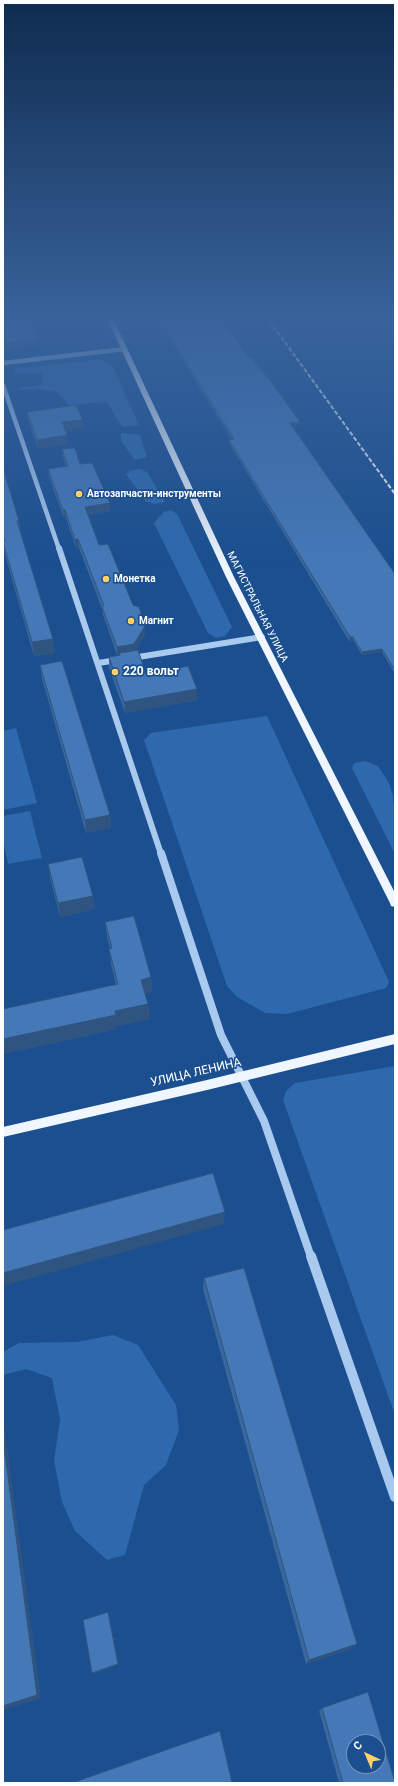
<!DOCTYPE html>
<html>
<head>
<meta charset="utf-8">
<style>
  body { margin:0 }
  #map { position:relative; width:398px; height:1786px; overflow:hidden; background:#1b4f8f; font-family:Roboto,sans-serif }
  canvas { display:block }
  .frame { position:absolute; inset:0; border:4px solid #fff; pointer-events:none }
  .north { position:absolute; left:346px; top:1734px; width:40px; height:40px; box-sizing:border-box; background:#1b4f8f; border:1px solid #7695bc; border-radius:50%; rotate:316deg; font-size:11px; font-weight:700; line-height:16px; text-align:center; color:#fff }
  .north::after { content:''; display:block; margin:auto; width:14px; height:18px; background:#ffd166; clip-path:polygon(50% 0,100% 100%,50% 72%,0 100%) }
</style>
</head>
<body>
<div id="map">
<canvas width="398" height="1786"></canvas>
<div class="frame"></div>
<div class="north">С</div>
</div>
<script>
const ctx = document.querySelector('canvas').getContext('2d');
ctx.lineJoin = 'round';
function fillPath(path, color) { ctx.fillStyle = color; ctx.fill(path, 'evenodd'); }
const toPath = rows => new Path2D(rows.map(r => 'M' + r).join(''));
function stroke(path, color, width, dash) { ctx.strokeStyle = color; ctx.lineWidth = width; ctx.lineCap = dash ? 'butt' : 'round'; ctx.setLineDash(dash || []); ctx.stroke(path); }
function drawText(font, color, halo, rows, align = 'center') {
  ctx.font = font + ' Roboto,sans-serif'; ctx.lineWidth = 3.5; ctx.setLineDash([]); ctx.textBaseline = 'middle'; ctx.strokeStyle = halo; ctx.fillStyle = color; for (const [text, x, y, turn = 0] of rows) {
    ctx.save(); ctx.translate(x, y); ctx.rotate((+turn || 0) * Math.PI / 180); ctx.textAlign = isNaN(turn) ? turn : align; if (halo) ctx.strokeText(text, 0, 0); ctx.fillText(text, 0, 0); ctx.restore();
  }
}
fillPath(toPath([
  [101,359,113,367,139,425,122,427,107,402,69,405,57,392,38,389,20,390,20,388,44,384,42,373,16,374,14,369],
  [121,433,140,435,147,457,135,460,121,441],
  [140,469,147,472,165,502,154,504,145,501,142,493,136,488,126,474,129,471],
  [171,510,177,514,232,627,225,636,216,638,208,633,154,523,164,512],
  [267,716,389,982,386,988,287,1014,265,1013,237,997,227,986,144,740,151,733],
  [16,728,37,803,3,810,3,731],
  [365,761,378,766,389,783,393,796,393,802,395,806,395,854,352,768,354,763],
  [30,811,42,858,8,864,3,840,3,816],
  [395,1066,395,1415,283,1100,286,1091,295,1083],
  [113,1335,138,1345,176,1405,179,1430,166,1465,144,1485,125,1555,107,1560,75,1531,62,1502,54,1461,60,1420,52,1378,26,1369,3,1375,3,1352,19,1343,77,1342]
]), '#2e69ad');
stroke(toPath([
  [3,363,125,349],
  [3,385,59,549]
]), '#a9c9ee', 4.5);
stroke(toPath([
  [59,548,161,854],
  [132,658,262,637],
  [98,663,118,660]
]), '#a9c9ee', 6);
stroke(toPath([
  [161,853,221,1035,264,1121,311,1257]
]), '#a9c9ee', 8);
stroke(toPath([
  [311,1256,395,1497]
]), '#a9c9ee', 10);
fillPath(toPath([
  [106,316,112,316,234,577,395,893,395,907,391,906,390,903,226,577,106,316],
  [395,1034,395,1044,207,1090,3,1137,3,1127,207,1080,395,1034]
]), '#f0f6ff');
stroke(toPath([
  [266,316,395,494]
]), '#fff', 2, [4.5, 2]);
fillPath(toPath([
  [3,316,38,344,8,348,3,335],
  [156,316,220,316,248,357,300,422,300,425,292,426,395,574,395,674,382,652,362,655,353,640,349,641,229,443,229,440,232,440],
  [27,412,83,420,83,428,65,430,67,435,67,444,38,448,28,420],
  [62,449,80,464,110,511,88,514,99,545,145,626,145,634,136,650,146,674,197,700,125,713,109,668,109,657,120,655,117,655,103,615,102,609,79,548,76,548,66,518,64,518,49,477,48,469,66,466,63,457],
  [3,468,19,521,21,534,55,653,34,656,5,555,3,543],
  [40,665,110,815,111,828,86,833,42,679],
  [48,864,93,896,94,909,60,917,50,878],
  [105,922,151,977,152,992,145,994,148,1004,149,1019,117,1026,117,1029,3,1054,3,1009,116,985,111,964,109,949,110,949,107,937],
  [204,1278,353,1648,306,1664,203,1289],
  [322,1708,395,1783,339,1783,319,1711]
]), '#3a679d');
fillPath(toPath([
  [38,339,38,344,8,348,7,343],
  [83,420,83,428,63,431,62,422],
  [300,422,300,425,290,426,290,423],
  [67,435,67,444,38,448,37,440],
  [110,503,110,511,86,515,85,507],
  [63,510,65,510,66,518,64,518],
  [17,521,19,521,21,534],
  [78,539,79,548,76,548,75,540],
  [145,626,145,634,135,652,120,653,120,655,117,655,117,647],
  [350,637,353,637,353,640,349,641],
  [53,639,55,653,34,656,32,642],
  [382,649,382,652,362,655,362,652],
  [197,689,197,700,125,713,124,702],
  [110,815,111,828,86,833,85,820],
  [93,896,94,909,60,917,58,903],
  [151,977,152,992,142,995,141,980],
  [148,1004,149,1019,117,1026,117,1029,3,1054,3,1039,115,1011],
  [225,1212,224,1224,3,1286,3,1273],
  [3,1417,41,1698,3,1710],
  [108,1612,119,1665,93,1674,92,1673],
  [357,1644,353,1648,306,1664,309,1660]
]), '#305480');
const building = toPath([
  [3,316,29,316,38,339,7,343,3,332,3,316],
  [158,316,220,316,248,357,251,357,272,383,300,422,290,423,395,574,395,670,382,649,362,652,353,637,350,637,229,440,234,439,158,316],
  [76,405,83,420,62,422,67,435,37,440,27,412,76,405],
  [75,448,80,464,92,463,110,503,85,507,99,545,108,544,133,605,139,607,145,626,134,644,117,647,102,607,104,606,78,539,75,540,65,510,63,510,48,469,68,466,62,449,75,448],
  [3,468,19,521,17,521,53,639,32,642,3,542,3,541,5,541,3,535,3,468],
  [138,650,146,674,188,666,197,689,124,702,109,657,120,655,120,653,138,650],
  [62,661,110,815,85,820,40,665,62,661],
  [82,857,93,896,58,903,48,864,82,857],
  [134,916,151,977,141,980,148,1004,115,1011,116,1015,3,1039,3,1009,118,984,109,949,112,948,105,922,134,916],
  [213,1173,225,1212,3,1273,3,1230,213,1173],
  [244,1268,357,1644,309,1660,204,1278,244,1268],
  [3,1439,37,1695,3,1706,3,1439],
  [108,1612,118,1664,92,1673,83,1620,108,1612],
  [368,1692,395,1782,395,1783,343,1783,322,1708,368,1692],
  [354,1742,378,1742,378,1766,354,1766,354,1742],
  [220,1731,232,1783,72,1783,220,1731]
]);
fillPath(building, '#4478b7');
stroke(building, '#305480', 1);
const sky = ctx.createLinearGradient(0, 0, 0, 566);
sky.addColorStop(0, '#0f2b4f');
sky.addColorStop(0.56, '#39639b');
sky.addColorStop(1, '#39639b00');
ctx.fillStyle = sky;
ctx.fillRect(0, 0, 398, 566);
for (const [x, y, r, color] of [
  [79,494,4,"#ffd166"],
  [106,579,4,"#ffd166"],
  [131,621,4,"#ffd166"],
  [115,672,4,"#ffd166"]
]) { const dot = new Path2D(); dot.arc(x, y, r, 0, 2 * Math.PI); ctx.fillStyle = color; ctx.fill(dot); stroke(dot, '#1b4f8f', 1.5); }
drawText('bold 10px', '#fff', '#1b4f8f', [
  ["Автозапчасти-инструменты",87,494],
  ["Монетка",114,579],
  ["Магнит",139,621]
], 'left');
drawText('10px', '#fff', '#1b4f8f', [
  ["МАГИСТРАЛЬНАЯ УЛИЦА",257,607,63]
]);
drawText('bold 12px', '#fff', '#1b4f8f', [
  ["220 вольт",123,672]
], 'left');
drawText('12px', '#fff', '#1b4f8f', [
  ["УЛИЦА ЛЕНИНА",196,1073,-13]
]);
</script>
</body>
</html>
